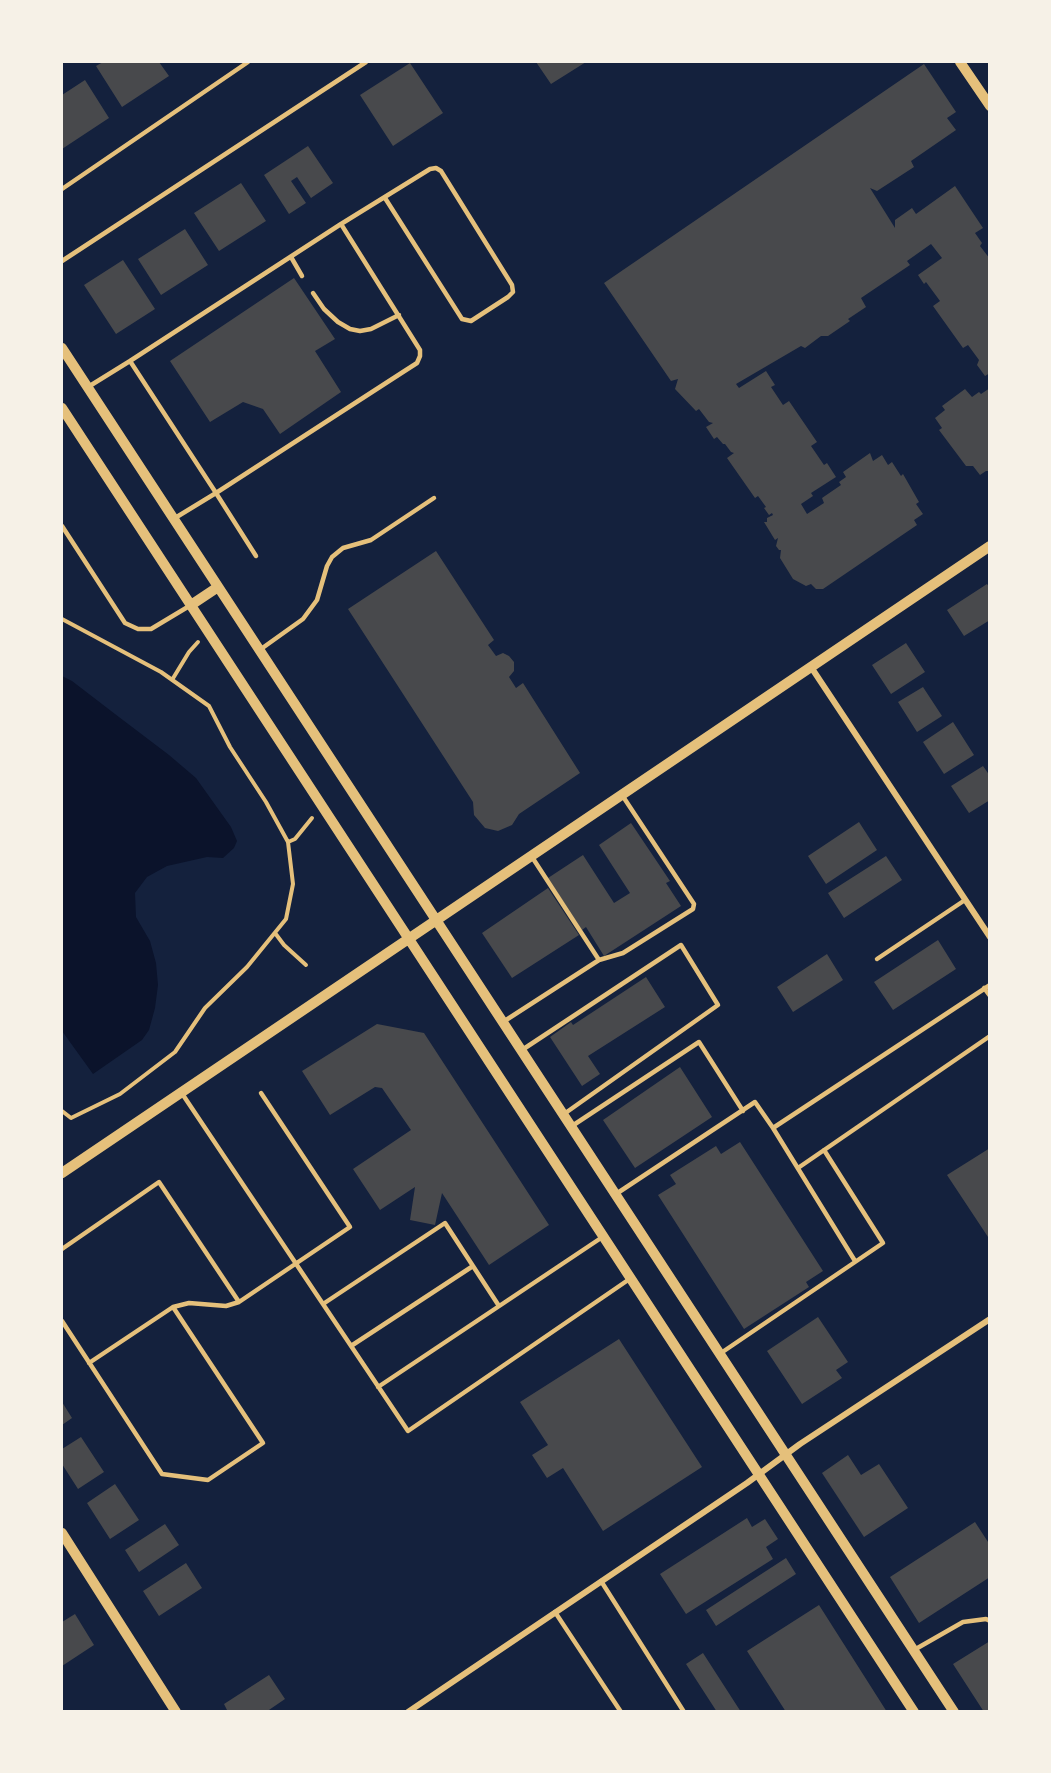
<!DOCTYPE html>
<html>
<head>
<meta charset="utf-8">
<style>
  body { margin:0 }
  #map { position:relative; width:1051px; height:1773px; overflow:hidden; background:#14213d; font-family:"DM Sans",sans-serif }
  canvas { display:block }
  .frame { position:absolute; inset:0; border:63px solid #f6f1e7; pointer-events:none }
</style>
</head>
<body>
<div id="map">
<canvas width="1051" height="1773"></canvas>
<div class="frame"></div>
</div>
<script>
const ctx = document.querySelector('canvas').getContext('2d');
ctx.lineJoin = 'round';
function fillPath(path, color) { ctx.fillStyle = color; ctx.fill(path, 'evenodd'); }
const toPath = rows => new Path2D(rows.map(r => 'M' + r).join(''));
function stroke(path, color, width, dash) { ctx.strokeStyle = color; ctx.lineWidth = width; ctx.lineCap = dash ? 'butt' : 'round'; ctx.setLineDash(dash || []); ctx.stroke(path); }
fillPath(toPath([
  [62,676,72,681,115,714,169,755,196,778,231,827,237,841,234,848,223,858,207,857,167,866,147,877,135,893,136,917,150,941,156,963,158,985,155,1008,149,1030,142,1040,93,1074,62,1031]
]), '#0b132b');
fillPath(toPath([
  [103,62,159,62,169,76,122,107,96,66],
  [536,62,586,62,551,84],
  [410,63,443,113,393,146,360,95],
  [924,64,956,112,947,118,956,130,911,161,914,167,877,191,870,188,895,228,895,220,912,208,916,214,955,186,983,228,975,233,982,243,980,246,990,259,990,373,985,376,977,365,979,360,968,345,963,348,933,306,940,301,926,282,924,284,918,275,942,258,931,244,907,261,910,265,861,298,866,307,848,319,850,321,828,336,821,336,805,348,801,346,736,384,739,388,766,371,775,385,771,387,783,405,789,401,817,442,811,446,824,465,827,463,836,477,811,493,813,496,801,504,807,514,824,503,822,498,841,485,839,482,846,477,843,472,870,453,873,461,882,455,888,465,892,462,901,476,903,474,919,502,916,504,923,514,914,520,917,525,823,589,816,589,811,584,806,586,793,579,780,558,781,550,779,550,776,546,778,538,775,540,764,522,767,522,767,518,773,515,772,513,769,515,764,508,766,507,758,496,755,498,727,458,734,453,731,452,725,444,723,444,717,437,714,439,706,427,713,423,709,422,699,409,696,411,675,389,678,379,671,381,604,283],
  [85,80,109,118,62,149,62,95],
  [308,146,333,183,311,198,297,177,291,181,306,203,289,214,264,175],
  [241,183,266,221,219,251,194,213],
  [185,229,208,265,161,295,138,259],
  [123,260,155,309,116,334,84,285],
  [294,278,335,339,315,351,341,392,280,434,263,409,243,402,210,422,170,361],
  [990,388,990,471,986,471,980,475,973,466,966,466,939,430,942,428,935,418,945,410,942,406,965,389,972,397,979,392,981,394],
  [436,551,494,640,488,645,496,656,503,653,509,656,514,662,514,671,509,677,516,688,523,683,580,773,519,814,512,825,498,831,485,828,474,815,473,802,348,609],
  [987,584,990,588,990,620,964,636,947,610],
  [906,643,925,672,891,694,872,665],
  [923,687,942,716,917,732,898,702],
  [953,722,974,755,944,774,923,742],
  [983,766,990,776,990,800,969,813,951,786],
  [859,822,877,850,826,884,808,856],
  [631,823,670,881,666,883,681,906,604,956,586,927,582,930,548,878,583,855,614,903,630,893,599,845],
  [886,856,902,880,844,918,828,893],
  [548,888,579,935,512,978,482,933],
  [938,940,956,969,893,1010,874,982],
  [827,954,843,980,793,1012,777,987],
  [646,977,665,1007,588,1056,600,1074,582,1086,550,1037,571,1022,573,1025],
  [377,1024,424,1033,549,1225,489,1265,442,1193,435,1225,410,1220,415,1187,380,1210,353,1169,411,1130,382,1088,375,1087,330,1115,302,1071],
  [680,1067,712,1117,635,1168,603,1120],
  [740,1142,823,1271,806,1282,809,1287,744,1329,658,1195,676,1184,670,1175,716,1146,721,1154],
  [990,1148,990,1240,947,1175],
  [818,1317,848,1362,836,1370,842,1378,802,1404,767,1351],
  [619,1339,702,1467,603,1531,563,1468,547,1478,532,1455,548,1445,520,1402],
  [62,1402,72,1418,62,1425],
  [81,1437,104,1472,78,1489,62,1464,62,1449],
  [848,1455,861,1475,879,1464,908,1508,864,1537,822,1473],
  [115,1484,139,1520,110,1539,87,1503],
  [747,1518,752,1527,765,1519,778,1539,766,1547,773,1559,686,1614,660,1574],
  [975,1522,990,1545,990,1577,919,1623,890,1577],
  [165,1524,179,1545,139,1572,125,1550],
  [786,1558,796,1574,716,1626,706,1610],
  [186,1563,202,1588,159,1616,143,1591],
  [819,1605,887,1712,786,1712,747,1651],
  [75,1614,94,1645,62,1666,62,1622],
  [990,1641,990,1712,984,1712,953,1664],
  [703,1653,741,1712,717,1712,686,1664],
  [269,1675,285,1699,266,1712,228,1712,224,1704]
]), '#48494c');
stroke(toPath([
  [62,619,161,672,209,706,230,747,266,802,288,842,293,884,286,919,247,967,205,1008,175,1052,120,1094,71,1118,62,1111],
  [172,680,189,652,198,642],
  [288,842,295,839,312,818],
  [275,933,284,945,306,965]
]), '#e5c07b', 4);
stroke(toPath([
  [62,189,248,62],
  [341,224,430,169,436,168,441,171,512,285,513,292,508,297,471,321,462,319,385,198],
  [291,257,302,276],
  [62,261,366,62],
  [313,293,324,309,338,322,350,329,360,331,371,329,399,315],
  [130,361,341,224,420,350,420,356,417,363,403,372,216,493,256,556],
  [88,387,130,361,216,493,175,518],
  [62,526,125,623,138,629,151,629,191,605],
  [261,649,303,619,317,600,327,566,332,557,343,548,371,540,434,498],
  [532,857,599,960],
  [877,959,965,900],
  [984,988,990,996],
  [503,1022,599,960,623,953,693,909,694,904,622,795],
  [522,1050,681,945,718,1005,564,1114],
  [181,1092,408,1431,631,1278],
  [572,1126,699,1042,743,1111],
  [773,1128,990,985],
  [798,1168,990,1036],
  [616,1194,755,1102,773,1128,855,1261],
  [62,1249,159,1182,239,1302,350,1227,261,1093],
  [323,1304,445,1223,499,1306],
  [62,1321,162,1474,208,1480,263,1443,173,1307],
  [351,1346,473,1266],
  [721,1353,883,1243,824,1150],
  [89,1363,173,1307,189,1303,226,1306,239,1302],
  [378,1387,604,1236],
  [601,1581,684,1712],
  [555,1612,621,1712],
  [914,1650,963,1622,986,1619,990,1621]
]), '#e5c07b', 4.5);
stroke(toPath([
  [811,667,990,937],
  [408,1712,747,1483,800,1444,990,1319]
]), '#e5c07b', 6);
stroke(toPath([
  [960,62,990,106],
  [62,348,954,1712],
  [62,408,914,1712],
  [191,605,218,587],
  [62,1173,990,546],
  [62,1533,176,1712]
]), '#e5c07b', 10);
</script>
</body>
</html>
